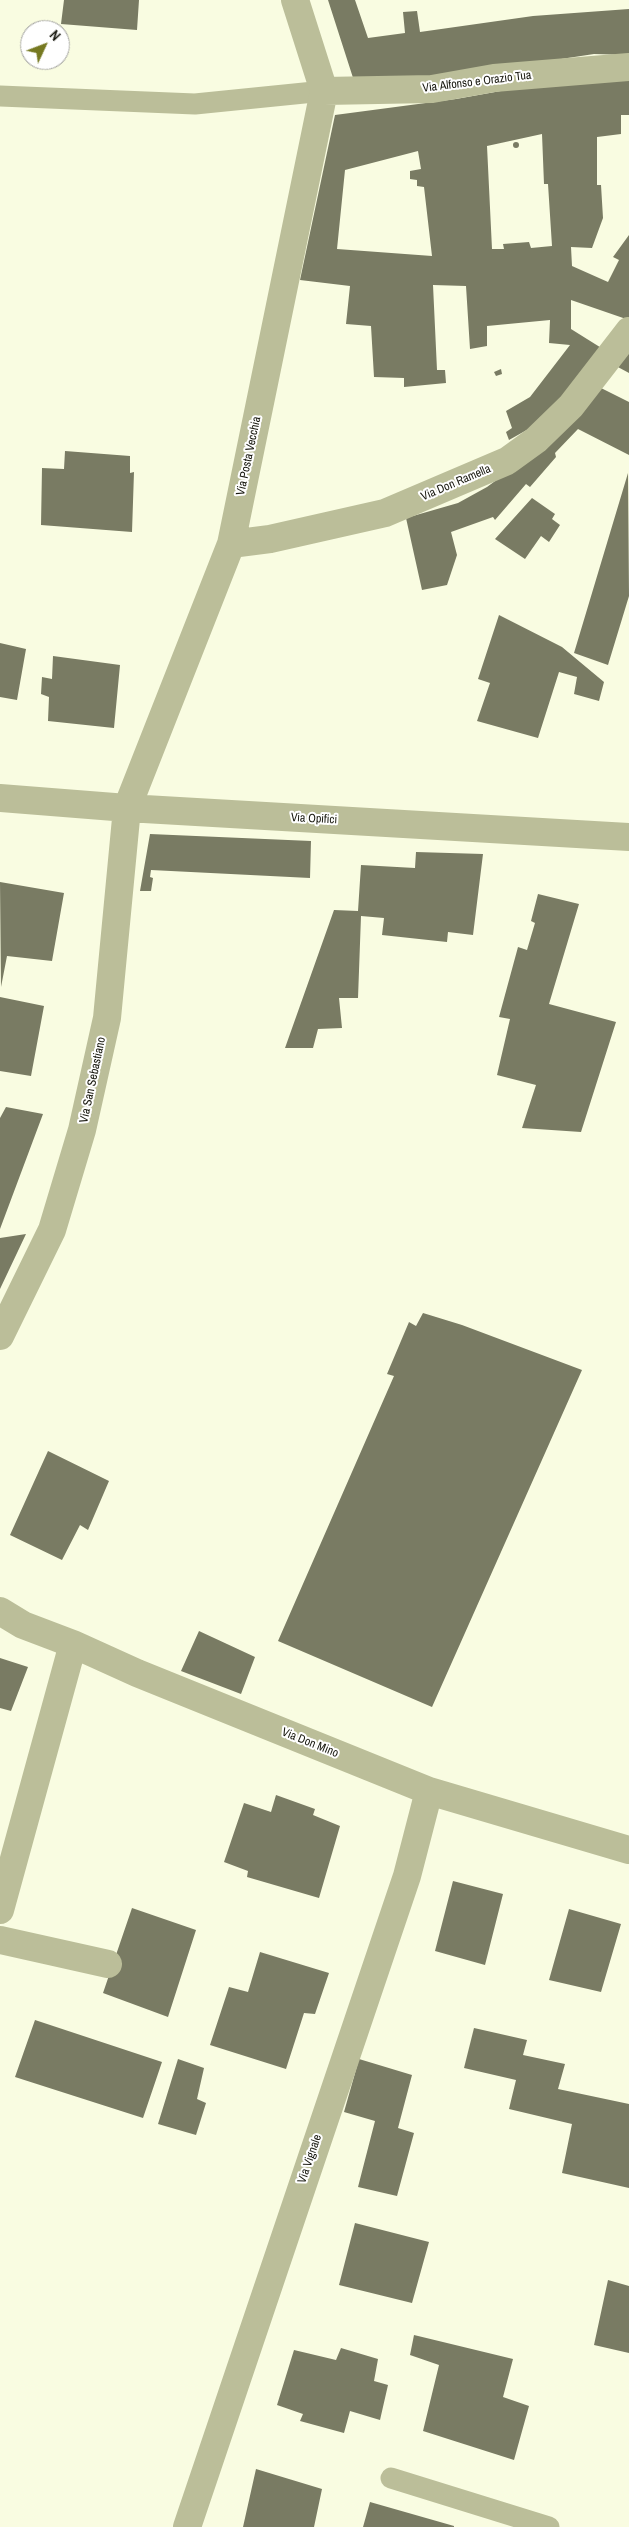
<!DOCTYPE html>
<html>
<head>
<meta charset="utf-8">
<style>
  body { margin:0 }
  #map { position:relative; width:629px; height:2527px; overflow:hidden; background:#f9fce1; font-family:"Archivo Narrow",sans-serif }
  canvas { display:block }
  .north { position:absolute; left:20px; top:20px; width:50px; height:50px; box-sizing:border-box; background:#fff; border:1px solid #a2a29f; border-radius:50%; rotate:47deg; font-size:14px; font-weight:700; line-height:20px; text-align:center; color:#17170e }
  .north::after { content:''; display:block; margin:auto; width:18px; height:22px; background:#767921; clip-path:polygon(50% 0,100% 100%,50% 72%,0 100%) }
</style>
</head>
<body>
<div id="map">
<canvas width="629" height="2527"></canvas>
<div class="north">N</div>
</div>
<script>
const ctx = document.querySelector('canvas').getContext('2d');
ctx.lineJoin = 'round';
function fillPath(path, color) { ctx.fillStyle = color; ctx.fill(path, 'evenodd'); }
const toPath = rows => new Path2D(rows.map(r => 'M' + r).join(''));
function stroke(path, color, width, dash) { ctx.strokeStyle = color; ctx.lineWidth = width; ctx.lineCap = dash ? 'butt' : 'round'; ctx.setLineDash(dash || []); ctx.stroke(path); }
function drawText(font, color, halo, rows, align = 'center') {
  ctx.font = font + ' "Archivo Narrow",sans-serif'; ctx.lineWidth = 4; ctx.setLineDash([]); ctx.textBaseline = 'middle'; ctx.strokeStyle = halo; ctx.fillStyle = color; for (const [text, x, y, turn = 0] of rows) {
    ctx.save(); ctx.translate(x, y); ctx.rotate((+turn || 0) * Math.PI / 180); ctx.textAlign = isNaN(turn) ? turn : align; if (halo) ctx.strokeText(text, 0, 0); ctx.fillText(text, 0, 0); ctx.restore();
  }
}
fillPath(toPath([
  [64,0,139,0,137,30,61,24],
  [328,0,355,0,368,38,405,33,403,12,417,11,420,32,533,16,629,9,629,55,594,54,463,74,355,84],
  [629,76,629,115,621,115,621,134,597,137,597,185,601,185,603,218,592,248,571,247,572,266,608,282,619,260,613,257,629,235,629,320,571,300,571,329,603,349,541,422,509,440,506,432,512,428,506,411,530,397,570,345,549,343,550,320,487,326,487,346,470,349,466,286,433,285,437,370,445,370,446,383,404,387,404,378,374,377,371,326,346,324,350,286,300,280,335,115,456,99,568,79],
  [542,134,544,184,548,184,552,246,531,248,529,242,503,244,504,249,492,249,487,146],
  [418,151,421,169,410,171,410,179,417,180,417,186,424,187,432,256,337,249,345,170],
  '513 145a3 3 0 1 1 6 0a3 3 0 1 1-6 0Z',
  [629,349,629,373,616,366],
  [501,369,502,374,496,376,494,372],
  [599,387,629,402,629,455,578,429,555,453,556,457,530,487,526,484,495,520,493,517,451,532,457,555,447,585,422,590,406,518,458,503,487,487,563,431],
  [65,451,130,456,130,473,134,472,132,532,41,525,42,468,64,469],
  [628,473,629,596,608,665,574,653],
  [532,498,555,514,552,519,560,525,549,542,541,536,525,559,495,539],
  [499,615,562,647,604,682,599,701,574,694,577,677,559,672,538,738,477,721,490,683,478,679],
  [0,643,26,649,17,700,0,697],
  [53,656,120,665,114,728,48,721,49,697,41,694,42,677,52,679],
  [150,834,311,841,310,878,151,870,150,877,153,878,151,891,140,891],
  [416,852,483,854,473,935,448,932,447,942,382,935,384,918,361,916,358,998,339,998,342,1028,318,1029,313,1048,285,1048,334,910,358,911,361,865,415,868],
  [0,882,64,893,52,961,7,956,1,987],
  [538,894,579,904,549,1004,616,1022,581,1132,522,1128,536,1085,497,1075,510,1019,499,1017,518,947,527,950,535,923,531,921],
  [0,997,44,1006,31,1076,0,1071],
  [6,1107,43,1114,0,1229,0,1118],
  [26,1234,0,1289,0,1238],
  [423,1313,462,1325,582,1370,432,1707,278,1641,394,1376,387,1374,409,1322,416,1326],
  [48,1451,109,1481,88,1530,80,1525,62,1560,10,1535],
  [199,1631,255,1657,241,1694,181,1671],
  [0,1658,28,1667,11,1711,0,1708],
  [276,1795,315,1809,313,1815,340,1826,319,1898,247,1877,248,1871,224,1862,244,1803,271,1812],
  [453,1881,503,1894,485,1965,435,1951],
  [132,1908,196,1930,168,2017,103,1993],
  [569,1909,621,1924,601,1992,549,1980],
  [260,1952,329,1973,315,2014,304,2013,286,2069,210,2045,229,1987,248,1992],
  [35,2020,162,2062,143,2118,15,2077],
  [474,2028,527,2040,523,2055,565,2064,558,2089,629,2104,629,2188,562,2173,572,2124,509,2109,516,2080,464,2068],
  [178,2059,204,2068,197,2099,206,2103,196,2135,158,2124],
  [359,2059,412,2075,398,2128,414,2133,397,2196,358,2187,375,2121,344,2112],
  [355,2223,429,2242,412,2303,339,2285],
  [608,2280,629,2286,629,2353,594,2345],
  [414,2335,513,2359,503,2397,529,2406,514,2460,423,2431,439,2365,410,2355],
  [341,2348,378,2359,374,2381,388,2385,380,2420,350,2411,344,2433,300,2421,303,2414,277,2405,294,2350,336,2360],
  [256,2469,322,2489,314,2527,243,2527],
  [370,2502,454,2526,454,2527,363,2527]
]), '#797b63');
stroke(toPath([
  [0,96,195,104,324,91],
  [391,2478,549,2527]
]), '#bbbe99', 21);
stroke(toPath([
  [324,91,432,89,494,78,629,67],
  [231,544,270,539,385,513,507,461,536,440,571,406,629,331],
  [0,798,127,808,629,837],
  [0,1336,52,1230,82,1130,107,1018,127,808,231,544,324,91,295,0],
  [0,1611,23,1625,73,1644,137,1673,429,1791,629,1850],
  [0,1910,73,1644],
  [0,1940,108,1964],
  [187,2527,407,1876,429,1791]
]), '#bbbe99', 28);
drawText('12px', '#17170e', '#fff', [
  ["Via Alfonso e Orazio Tua",477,82,-7],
  ["Via Posta Vecchia",249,456,-78],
  ["Via Don Ramella",456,483,-23],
  ["Via Opifici",314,819,3],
  ["Via San Sebastiano",93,1080,-78],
  ["Via Don Mino",310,1743,22],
  ["Via Vignale",310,2159,-71]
]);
</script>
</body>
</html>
